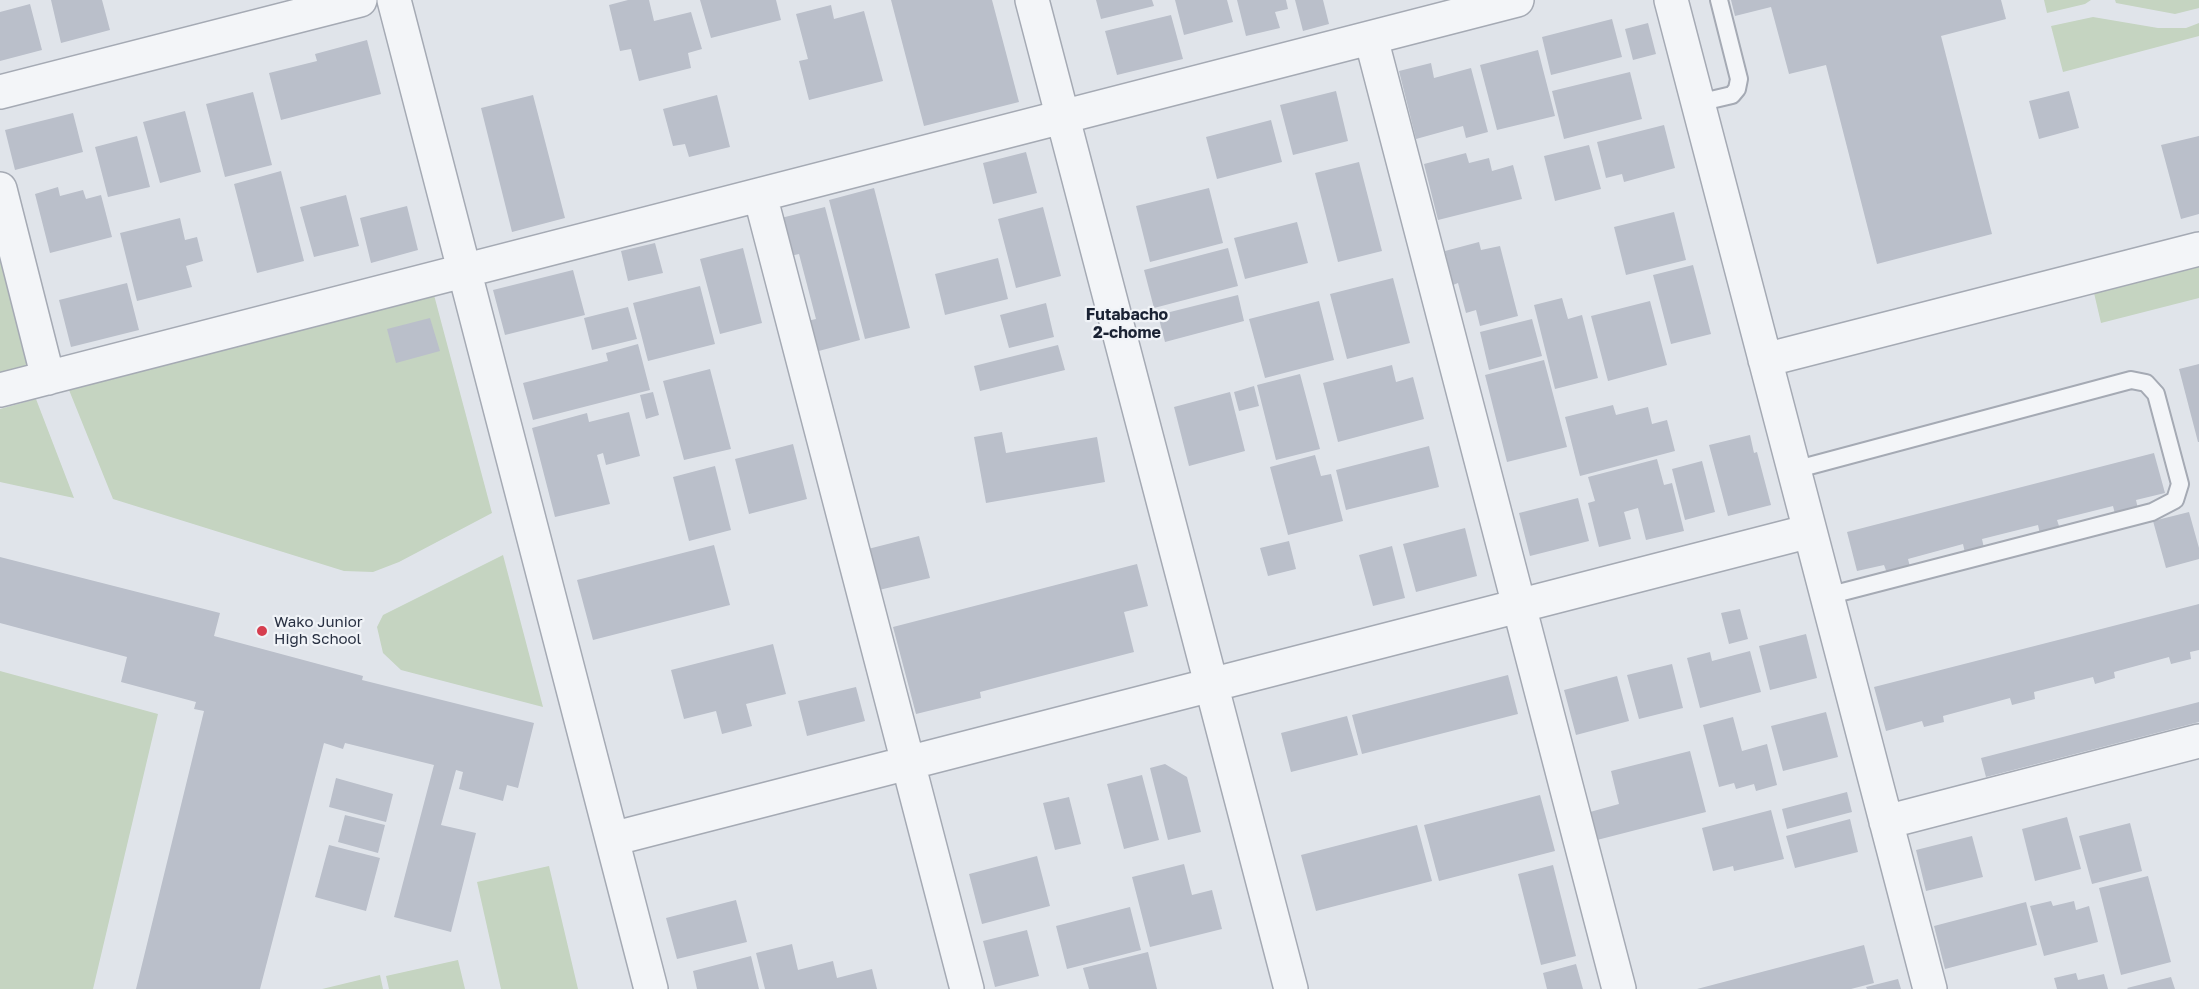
<!DOCTYPE html>
<html>
<head>
<meta charset="utf-8">
<style>
  body { margin:0 }
  canvas { display:block; background:#e0e4ea }
</style>
</head>
<body>
<canvas width="2199" height="989"></canvas>
<script>
const ctx = document.querySelector('canvas').getContext('2d');
ctx.lineJoin = 'round';
function fillPath(path, color) { ctx.fillStyle = color; ctx.fill(path, 'evenodd'); }
const toPath = rows => new Path2D(rows.map(r => 'M' + r).join(''));
function stroke(path, color, width, dash) { ctx.strokeStyle = color; ctx.lineWidth = width; ctx.lineCap = dash ? 'butt' : 'round'; ctx.setLineDash(dash || []); ctx.stroke(path); }
function drawText(font, color, halo, rows, align = 'center') {
  ctx.font = font + ' "Golos Text",sans-serif'; ctx.lineWidth = 4.5; ctx.setLineDash([]); ctx.textBaseline = 'middle'; ctx.strokeStyle = halo; ctx.fillStyle = color; for (const [text, x, y, turn = 0] of rows) {
    ctx.save(); ctx.translate(x, y); ctx.rotate((+turn || 0) * Math.PI / 180); ctx.textAlign = isNaN(turn) ? turn : align; if (halo) ctx.strokeText(text, 0, 0); ctx.fillText(text, 0, 0); ctx.restore();
  }
}
fillPath(toPath([
  [2044,0,2091,0,2085,4,2047,13],
  [2115,0,2199,0,2199,8,2175,14,2116,3],
  [2093,17,2158,28,2186,28,2199,23,2199,36,2063,72,2051,26],
  [0,225,37,366,0,376],
  [2199,266,2199,298,2101,323,2094,293],
  [434,295,492,513,399,562,373,572,344,571,113,499,69,390],
  [36,399,74,498,0,482,0,409],
  [503,555,543,707,401,670,383,653,377,627,383,615],
  [0,671,158,714,93,989,0,989],
  [549,866,578,989,501,989,477,882],
  [458,960,465,989,389,989,386,976],
  [380,975,383,989,322,989]
]), '#c5d4c1');
fillPath(toPath([
  [51,0,102,0,110,30,61,43],
  [628,0,649,0,654,21,691,12,702,49,688,53,691,68,639,81,631,49,620,51,609,5],
  [700,0,776,0,781,20,711,38],
  [891,0,992,0,1019,102,924,126],
  [1096,0,1152,0,1154,6,1101,19],
  [1175,0,1227,0,1233,22,1184,35],
  [1237,0,1286,0,1288,9,1275,12,1280,28,1246,36],
  [1295,0,1323,0,1329,24,1303,31],
  [1731,0,2001,0,2006,19,1941,36,1992,234,1877,264,1826,65,1789,74,1771,7,1735,16],
  [30,4,42,50,0,61,0,12],
  [831,5,834,19,864,11,883,81,809,100,799,61,808,59,796,14],
  [1171,15,1183,59,1117,75,1105,31],
  [1612,19,1622,57,1551,75,1542,37],
  [1648,23,1656,54,1633,60,1625,29],
  [367,40,381,94,281,120,269,73,317,61,315,54],
  [1538,50,1555,116,1497,130,1480,65],
  [1431,63,1434,78,1471,68,1488,132,1466,138,1463,126,1416,139,1399,71],
  [1630,72,1642,119,1564,139,1552,91],
  [1336,91,1348,141,1293,155,1280,105],
  [2069,91,2079,128,2039,139,2029,101],
  [253,92,272,165,225,177,206,104],
  [533,95,565,218,512,232,481,108],
  [717,95,730,147,689,157,685,144,673,146,663,109],
  [185,111,201,172,160,183,143,122],
  [73,113,83,152,15,170,5,130],
  [1271,120,1282,162,1217,179,1206,137],
  [1664,125,1675,168,1624,182,1622,174,1606,178,1597,142],
  [137,136,150,187,108,197,95,147],
  [2199,136,2199,214,2181,219,2161,145],
  [1589,145,1601,189,1555,201,1544,156],
  [1026,152,1037,193,993,204,983,163],
  [1466,153,1469,163,1489,158,1492,171,1513,165,1522,199,1438,220,1424,164],
  [1359,162,1382,251,1338,262,1315,173],
  [281,171,304,261,257,273,234,184],
  [58,187,60,196,83,190,86,199,101,195,112,237,50,253,35,194],
  [874,188,910,328,865,339,829,200],
  [1209,188,1223,243,1150,262,1136,206],
  [346,195,359,246,314,257,300,207],
  [407,206,418,250,371,263,360,218],
  [825,207,860,340,815,352,807,321,816,319,799,254,790,256,781,218],
  [1043,207,1061,276,1016,288,998,219],
  [1674,212,1686,260,1626,275,1614,227],
  [180,218,185,240,197,237,203,261,186,266,192,287,137,301,120,233],
  [1297,222,1308,263,1245,279,1234,238],
  [1479,242,1481,250,1500,246,1518,316,1480,326,1476,310,1466,313,1458,283,1453,285,1445,251],
  [655,243,663,273,628,281,621,251],
  [743,248,762,323,720,334,700,259],
  [1228,248,1238,286,1154,308,1144,270],
  [998,258,1008,299,945,315,935,274],
  [1693,265,1711,334,1671,344,1653,275],
  [573,270,585,315,505,335,493,290],
  [1393,278,1410,343,1347,359,1330,294],
  [127,283,139,330,71,347,59,300],
  [700,286,715,344,648,361,633,303],
  [1238,295,1244,321,1165,342,1158,315],
  [1562,298,1568,319,1582,315,1598,378,1555,389,1534,305],
  [1319,301,1334,360,1265,378,1249,319],
  [1650,301,1667,365,1608,381,1591,316],
  [1046,303,1054,337,1009,348,1000,315],
  [628,307,637,339,592,350,584,318],
  [430,318,440,351,396,363,387,329],
  [1532,319,1542,356,1489,370,1480,332],
  [638,344,650,390,533,420,523,383,608,361,606,353],
  [1058,345,1065,370,980,391,974,366],
  [1544,360,1567,447,1507,462,1485,375],
  [2199,364,2199,442,2198,442,2179,369],
  [1392,365,1396,382,1413,377,1424,419,1338,442,1323,383],
  [710,369,731,449,684,460,663,381],
  [1300,374,1320,449,1276,460,1257,385],
  [1254,386,1259,406,1239,411,1234,392],
  [653,392,659,415,646,419,640,395],
  [1230,392,1245,451,1189,466,1174,407],
  [1613,405,1616,415,1648,407,1652,424,1667,420,1675,451,1580,476,1565,417],
  [629,412,640,456,606,465,603,453,597,455,610,504,555,517,532,428,587,413,589,422],
  [1002,432,1006,453,1097,437,1105,482,986,503,974,437],
  [1750,435,1754,453,1757,452,1771,505,1728,516,1709,445],
  [793,444,807,499,749,514,735,459],
  [1429,446,1439,487,1346,510,1336,470],
  [2154,453,2165,493,2136,500,2138,509,2115,514,2113,506,2057,520,2060,529,2040,534,2038,525,1982,539,1984,548,1965,553,1963,544,1908,559,1910,567,1887,573,1884,565,1857,571,1847,532],
  [1315,455,1321,476,1331,474,1343,521,1288,535,1270,467],
  [1657,459,1664,485,1672,483,1684,531,1646,540,1638,508,1624,512,1631,539,1599,547,1588,503,1595,501,1588,477],
  [1702,461,1715,512,1685,520,1672,469],
  [715,466,731,530,689,541,673,477],
  [1578,498,1589,541,1530,556,1519,513],
  [2189,512,2199,548,2199,559,2166,568,2153,521],
  [1465,528,1477,576,1416,592,1403,544],
  [919,536,930,578,879,590,868,549],
  [1289,541,1296,569,1268,576,1260,548],
  [714,545,730,605,593,640,577,580],
  [1392,546,1405,598,1373,606,1359,555],
  [0,557,220,613,214,636,363,676,362,680,534,723,518,788,507,785,503,801,459,789,463,772,456,770,441,825,476,833,451,932,394,917,434,765,345,743,343,749,324,743,260,989,136,989,204,711,194,709,196,702,121,682,127,657,0,623],
  [1137,564,1148,606,1124,612,1134,652,980,692,981,698,916,714,893,627],
  [2199,604,2199,650,2190,652,2191,659,2171,664,2169,657,2114,672,2115,678,2095,684,2093,677,2034,692,2035,699,2012,705,2010,698,1943,716,1944,722,1924,727,1922,721,1886,731,1874,687],
  [1740,609,1748,639,1729,644,1721,613],
  [1806,634,1817,678,1770,690,1759,646],
  [773,644,786,694,746,704,752,726,722,734,716,711,684,719,671,670],
  [1750,651,1761,692,1700,708,1687,658,1710,652,1712,661],
  [1672,664,1683,708,1639,719,1627,675],
  [1508,675,1518,714,1362,754,1352,715],
  [1617,676,1629,721,1576,735,1564,690],
  [856,687,865,721,807,736,798,701],
  [2199,702,2199,722,1986,777,1981,758],
  [1826,712,1838,757,1783,771,1771,726],
  [1347,716,1358,755,1291,772,1281,733],
  [1733,717,1742,751,1767,744,1777,785,1756,791,1754,784,1736,789,1734,783,1719,787,1703,725],
  [1690,751,1706,812,1597,840,1590,812,1619,804,1611,771],
  [1165,764,1187,777,1201,832,1168,840,1150,768],
  [1142,775,1159,840,1124,849,1107,784],
  [336,778,393,794,386,822,329,807],
  [1847,792,1852,812,1787,829,1782,809],
  [1540,795,1555,851,1439,881,1424,825],
  [1069,797,1081,844,1055,850,1043,803],
  [1771,810,1784,859,1734,871,1733,866,1713,871,1702,828],
  [345,815,385,825,378,853,338,842],
  [2067,817,2081,869,2035,881,2022,829],
  [1850,819,1858,852,1795,868,1786,836],
  [2130,823,2142,871,2092,884,2079,836],
  [1417,825,1432,881,1316,911,1301,855],
  [1972,836,1983,877,1926,891,1916,850],
  [329,845,380,858,366,911,315,897],
  [1037,856,1050,906,982,924,969,874],
  [1184,864,1192,895,1212,890,1222,929,1150,947,1132,877],
  [1553,865,1576,956,1541,965,1518,874],
  [2148,876,2171,962,2121,975,2099,888],
  [736,900,747,942,677,959,666,918],
  [2051,901,2053,906,2074,901,2076,910,2089,906,2098,942,2044,956,2030,906],
  [2026,902,2037,945,1945,969,1934,926],
  [1130,907,1141,950,1067,969,1056,926],
  [1027,930,1039,976,995,987,983,941],
  [792,944,798,970,833,961,837,978,872,969,877,989,765,989,756,953],
  [1864,945,1874,983,1851,989,1697,989],
  [1148,952,1157,989,1089,989,1083,968],
  [751,956,759,989,697,989,693,971],
  [1576,964,1583,989,1547,989,1543,973],
  [2076,973,2078,980,2104,974,2108,989,2057,989,2054,978],
  [2171,977,2175,989,2128,989,2127,988],
  [1898,979,1901,989,1867,989,1866,987]
]), '#babfca');
const service = toPath([
  [1698,103,1732,95,1737,89,1739,79,1719,0],
  [1794,470,2131,380,2146,383,2156,394,2180,484,2175,500,2152,512,1827,596]
]);
const minor = toPath([
  [394,0,651,989],
  [1032,0,1291,989],
  [1671,0,1930,989],
  [1371,38,1619,989],
  [0,92,360,0],
  [0,189,48,378],
  [760,195,967,989],
  [1765,360,2199,249],
  [0,390,1517,0],
  [1886,822,2199,741],
  [612,839,1810,531]
]);
stroke(service, '#a5aab4', 20);
stroke(minor, '#a5aab4', 36);
stroke(service, '#f3f5f8', 16);
stroke(minor, '#f3f5f8', 33);
for (const [x, y, r, color] of [
  [262,631,6,"#d63e4f"]
]) { const dot = new Path2D(); dot.arc(x, y, r, 0, 2 * Math.PI); ctx.fillStyle = color; ctx.fill(dot); stroke(dot, '#f0f3f7', 2); }
drawText('15px', '#283042', '#f0f3f7', [
  ["Wako Junior",274,622],
  ["High School",274,639]
], 'left');
drawText('bold 16px', '#1a2233', '#f0f3f7', [
  ["Futabacho",1127,315],
  ["2-chome",1127,333]
]);
</script>
</body>
</html>
